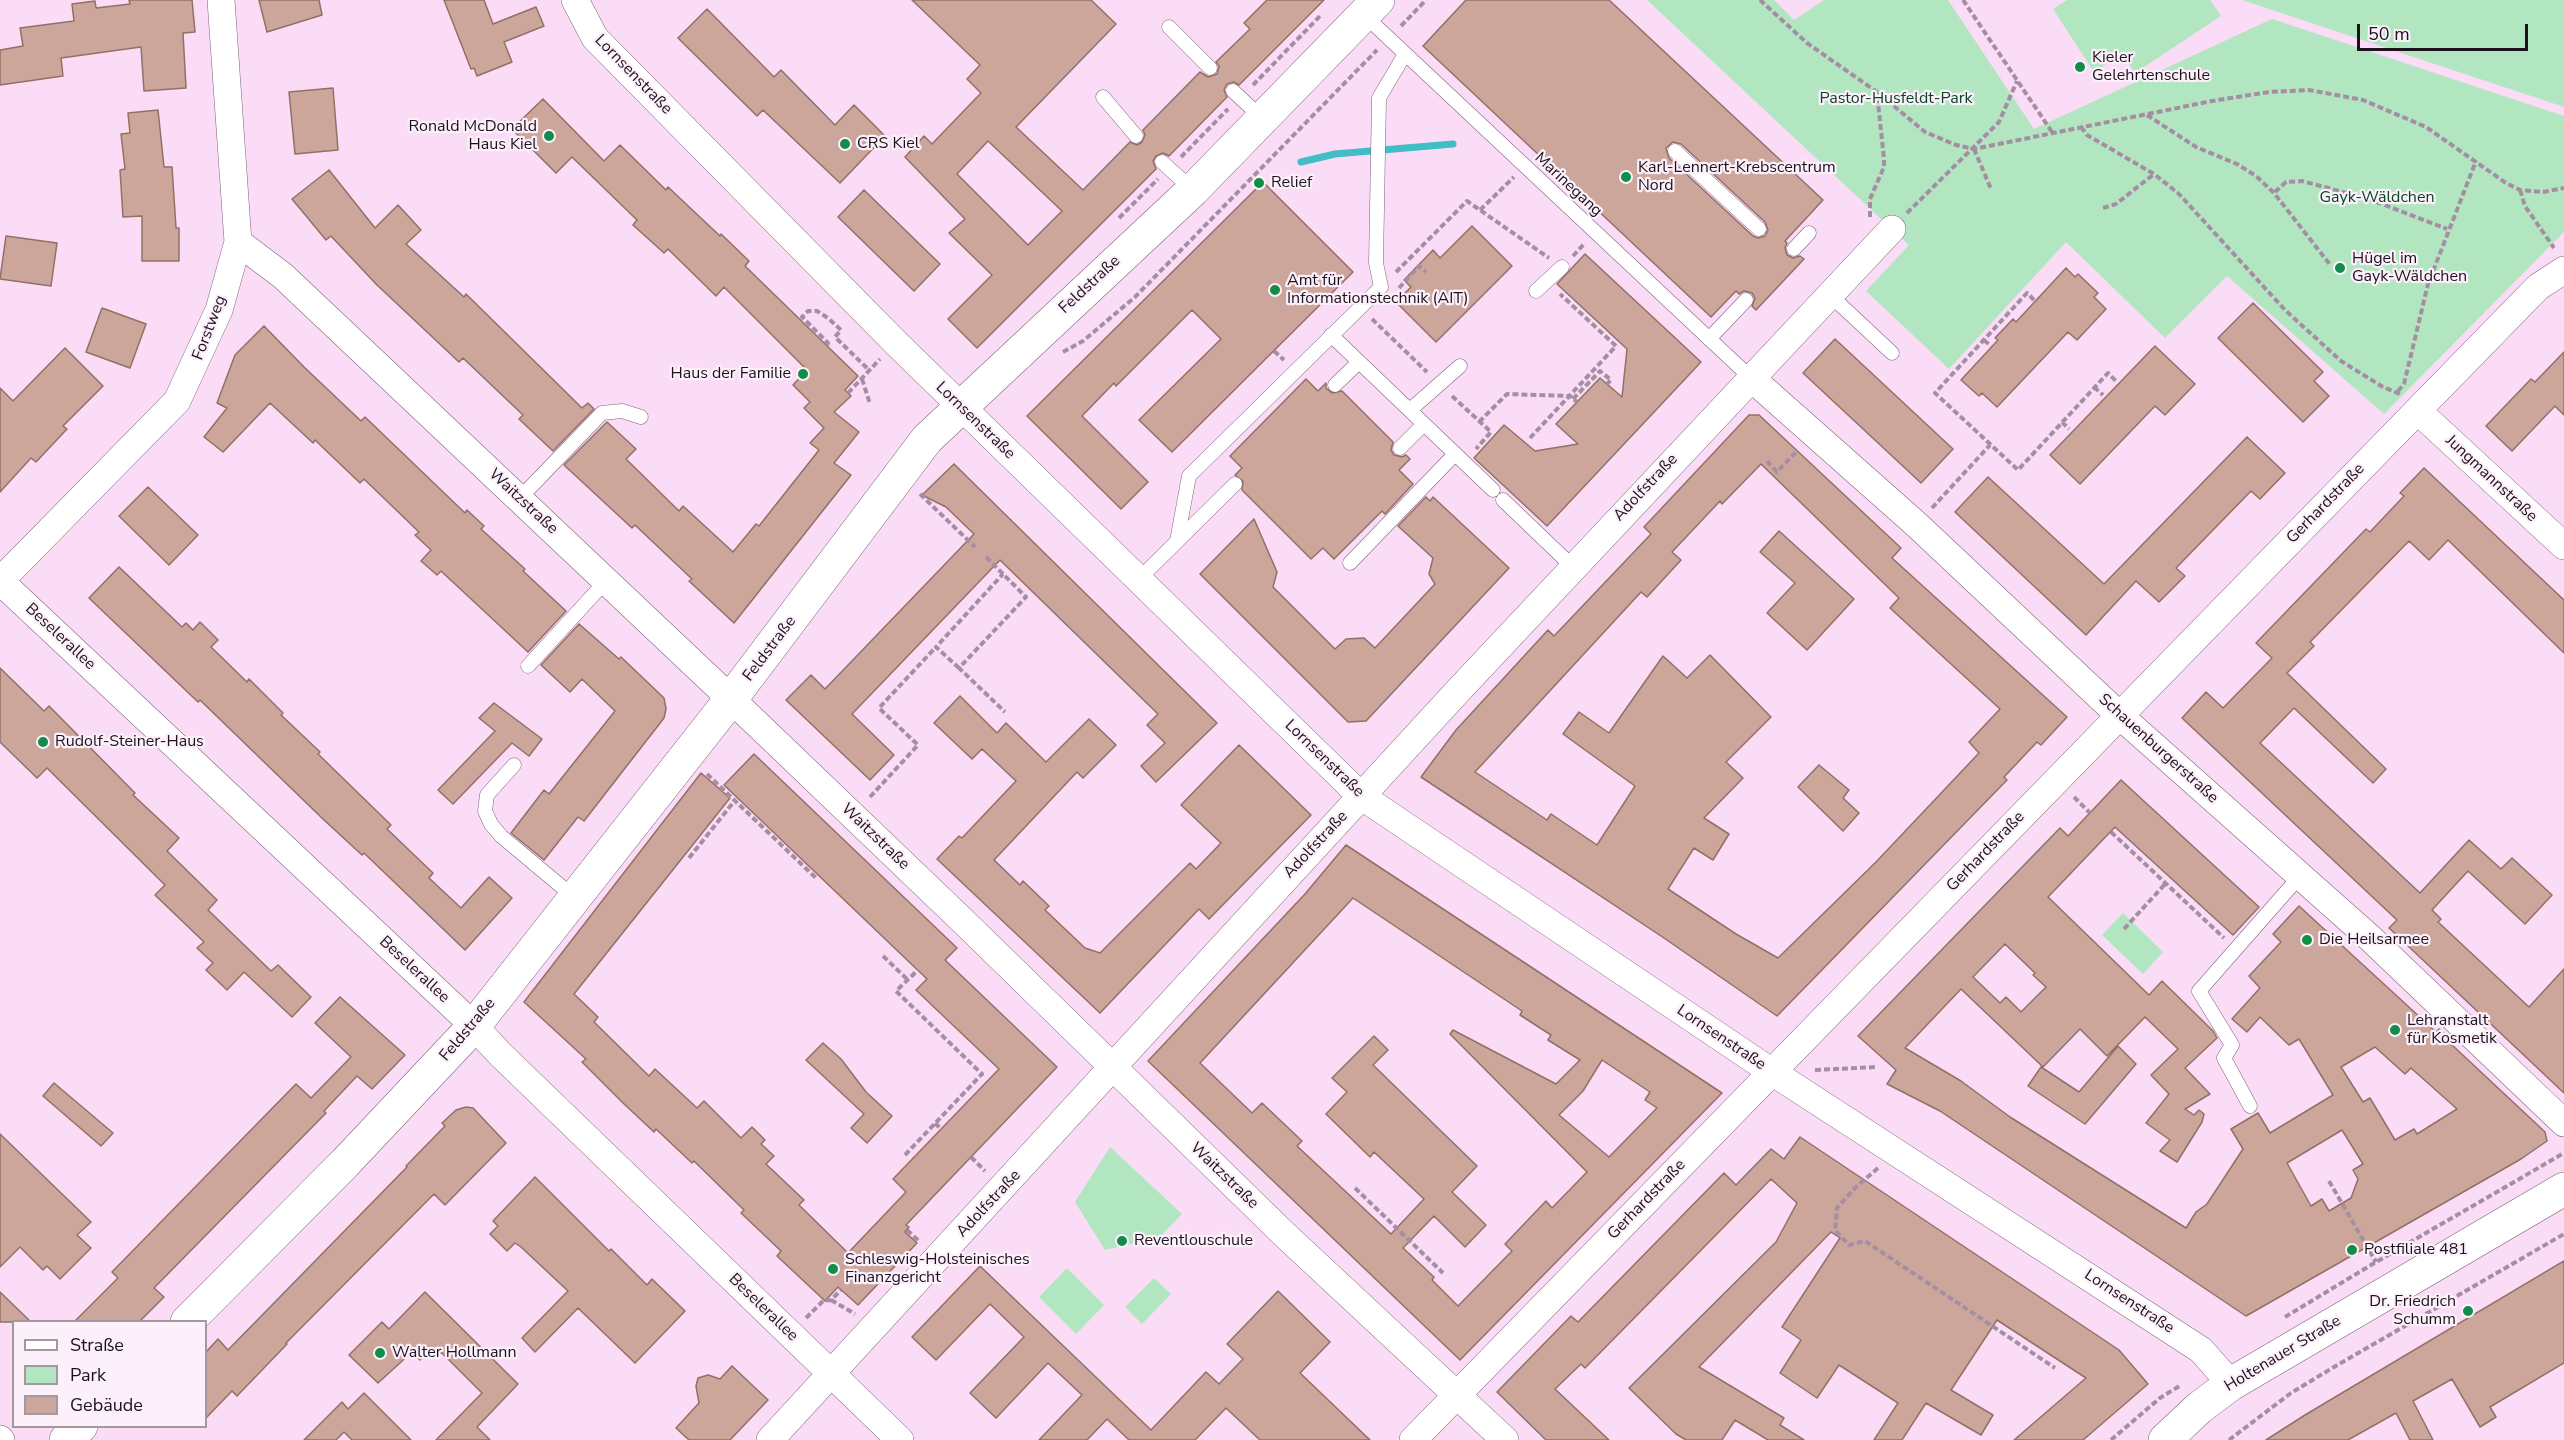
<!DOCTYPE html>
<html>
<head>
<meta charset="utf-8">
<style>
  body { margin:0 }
  #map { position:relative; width:2564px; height:1440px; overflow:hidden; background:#fadcf7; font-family:"Nunito Sans",sans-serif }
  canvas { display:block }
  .legend { position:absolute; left:12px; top:1320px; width:195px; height:108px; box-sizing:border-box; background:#fcf0fb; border:2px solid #a397a2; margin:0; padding:8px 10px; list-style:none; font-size:18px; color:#1d121c }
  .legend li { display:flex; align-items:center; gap:12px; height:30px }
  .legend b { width:30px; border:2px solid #a397a2 }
  .scale { position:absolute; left:2357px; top:24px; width:171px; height:27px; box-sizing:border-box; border:3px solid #1d121c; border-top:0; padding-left:8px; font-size:18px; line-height:21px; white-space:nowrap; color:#1d121c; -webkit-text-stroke:4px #fcf0fb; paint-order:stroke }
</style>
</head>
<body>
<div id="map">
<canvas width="2564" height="1440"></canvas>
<ul class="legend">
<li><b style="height:8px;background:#fff"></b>Straße</li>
<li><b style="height:16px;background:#b1e6c0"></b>Park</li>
<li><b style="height:16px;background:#cda69b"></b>Gebäude</li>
</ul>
<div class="scale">50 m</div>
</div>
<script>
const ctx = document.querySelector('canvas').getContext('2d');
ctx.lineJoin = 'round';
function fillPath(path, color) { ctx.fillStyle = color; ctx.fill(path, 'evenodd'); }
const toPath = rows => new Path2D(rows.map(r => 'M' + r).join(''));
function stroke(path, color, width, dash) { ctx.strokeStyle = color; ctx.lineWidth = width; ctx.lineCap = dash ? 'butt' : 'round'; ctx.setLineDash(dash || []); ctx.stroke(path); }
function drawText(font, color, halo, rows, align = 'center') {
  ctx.font = font + ' "Nunito Sans",sans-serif'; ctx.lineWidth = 4.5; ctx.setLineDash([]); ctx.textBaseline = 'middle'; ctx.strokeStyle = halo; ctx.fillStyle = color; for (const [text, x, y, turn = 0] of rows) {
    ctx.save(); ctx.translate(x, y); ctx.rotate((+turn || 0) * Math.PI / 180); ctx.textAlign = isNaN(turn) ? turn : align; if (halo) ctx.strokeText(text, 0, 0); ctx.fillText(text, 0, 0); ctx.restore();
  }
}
fillPath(toPath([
  [1647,0,1774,0,1794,20,1824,0,1948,0,2034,129,2272,19,2564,116,2564,232,2384,414,2227,276,2165,338,2066,242,1949,369,1866,291,1909,245],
  [2067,0,2210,0,2221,16,2135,73,2122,54,2094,72,2053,9],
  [2242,0,2564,0,2564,107,2531,96],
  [2123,913,2163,952,2143,974,2102,935],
  [1110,1147,1182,1214,1160,1237,1105,1250,1075,1202],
  [1067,1268,1104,1305,1076,1334,1039,1297],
  [1154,1278,1171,1294,1142,1324,1125,1307]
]), '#b1e6c0');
stroke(toPath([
  [1301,162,1335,154,1453,144]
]), '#41bdc6', 7);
const building = toPath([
  [129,0,192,0,195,32,183,33,186,88,144,91,141,47,61,58,63,76,0,85,0,50,23,46,20,28,74,21,72,4,95,1,96,8,130,4,129,0],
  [259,0,319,0,322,15,267,32,259,0],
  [444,0,484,0,493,24,536,7,544,26,504,42,512,62,477,76,474,68,471,69,444,0],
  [912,0,1091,0,1116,24,1016,127,1083,190,1130,142,1137,145,1142,142,1145,135,1143,130,1200,72,1208,77,1217,74,1219,66,1216,62,1250,29,1244,23,1267,0,1324,0,1239,85,1234,82,1227,84,1224,90,1227,97,1169,156,1163,153,1156,156,1153,161,1156,169,977,348,948,319,992,275,949,233,965,219,905,157,924,136,932,144,981,93,967,79,980,65,912,0],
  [988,141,1062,211,1028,245,957,174,988,141],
  [1466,0,1609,0,1823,200,1785,241,1787,243,1785,248,1787,255,1793,258,1800,256,1804,259,1756,310,1752,306,1755,298,1752,293,1744,291,1739,294,1736,291,1711,317,1423,46,1466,0],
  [1673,142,1681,144,1765,222,1768,230,1765,236,1758,238,1753,236,1669,158,1666,148,1673,142],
  [707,9,774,77,781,70,835,125,854,105,885,136,840,183,763,110,757,116,678,38,707,9],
  [333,88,338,150,295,154,289,92,333,88],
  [543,99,604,161,620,145,666,190,668,187,720,236,721,234,749,261,745,266,858,376,845,390,851,396,834,412,859,432,834,463,851,475,734,623,689,581,692,579,635,525,632,528,564,465,607,422,636,449,626,459,679,511,683,506,733,552,756,524,759,526,819,450,810,443,824,428,804,408,810,402,793,385,807,370,724,287,716,296,668,249,664,253,633,225,637,220,572,157,556,173,512,129,543,99],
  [158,110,164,167,172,167,176,228,179,228,179,261,142,261,142,216,123,217,120,170,125,169,121,134,130,133,128,113,158,110],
  [329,170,375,228,398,205,421,230,406,244,464,297,466,294,582,408,588,403,594,409,553,451,519,419,523,415,463,358,459,362,377,285,331,236,326,240,292,199,329,170],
  [1263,182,1353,272,1172,452,1139,420,1221,339,1192,310,1116,386,1114,383,1082,416,1148,482,1121,509,1027,416,1263,182],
  [864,190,940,264,914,291,838,217,864,190],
  [1472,226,1512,266,1436,342,1396,302,1411,287,1404,280,1433,250,1440,258,1472,226],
  [6,236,57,243,51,286,0,279,6,236],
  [1585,254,1701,362,1547,526,1474,458,1504,425,1535,451,1578,444,1556,424,1600,378,1622,397,1627,349,1557,284,1585,254],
  [2066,268,2075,277,2078,274,2098,293,2094,297,2106,309,2077,340,2068,332,1997,407,1982,393,1979,396,1961,380,1998,340,1995,338,2013,319,2016,322,2066,268],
  [2253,303,2323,372,2314,381,2329,396,2303,422,2218,338,2253,303],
  [102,308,146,324,130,368,86,352,102,308],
  [264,326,304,367,361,421,365,417,465,513,467,510,484,526,481,529,525,569,523,571,566,611,528,652,441,571,437,575,421,561,431,550,415,535,419,532,364,479,360,483,315,440,313,443,270,403,223,452,204,437,227,408,217,403,235,355,264,326],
  [1835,339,1953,449,1921,483,1803,373,1835,339],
  [2155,346,2195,384,2165,415,2155,406,2080,484,2050,455,2155,346],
  [65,348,103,386,63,426,67,429,36,462,31,458,0,492,0,388,13,401,65,348],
  [2564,352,2564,415,2555,406,2512,451,2486,426,2531,379,2535,382,2564,352],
  [1306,379,1318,391,1326,383,1326,388,1332,393,1342,391,1393,442,1391,450,1394,455,1402,457,1406,455,1410,459,1399,470,1413,484,1385,514,1382,511,1334,559,1323,548,1311,559,1242,490,1243,481,1235,475,1242,468,1230,456,1306,379],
  [1749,415,1759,415,1901,548,1892,558,2067,717,2041,745,2037,742,2004,777,2007,780,1777,1016,1661,936,1421,777,1456,730,1548,630,1554,636,1651,534,1644,527,1749,415],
  [1761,464,1899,598,1890,608,2000,709,1969,742,1979,753,1876,862,1778,958,1736,934,1668,889,1694,848,1713,860,1729,834,1704,818,1743,778,1726,762,1771,717,1710,655,1687,678,1663,656,1609,733,1579,712,1563,734,1635,786,1597,845,1551,814,1547,820,1475,772,1641,592,1647,597,1681,560,1672,552,1720,501,1722,504,1761,464],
  [2247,437,2285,473,2260,499,2251,491,2176,568,2185,576,2159,602,2136,581,2086,635,1955,512,1988,477,2104,584,2247,437],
  [954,464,1217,723,1156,782,1141,766,1165,743,1147,725,1158,714,1000,560,852,714,894,755,870,780,786,700,811,675,825,689,974,534,946,507,922,495,954,464],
  [2424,468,2564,600,2564,653,2448,540,2429,560,2409,541,2310,642,2314,646,2287,673,2386,769,2373,783,2294,708,2260,743,2420,893,2469,840,2501,869,2512,858,2552,895,2525,924,2468,871,2432,910,2441,919,2438,922,2529,1007,2564,969,2564,1093,2389,928,2397,920,2182,718,2206,692,2223,708,2272,658,2256,643,2366,529,2370,532,2404,496,2400,493,2424,468],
  [148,487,198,535,169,565,119,516,148,487],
  [1426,497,1430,501,1433,497,1509,568,1366,721,1348,722,1200,574,1254,519,1277,572,1273,587,1335,649,1346,639,1364,638,1375,648,1435,584,1429,574,1433,558,1398,526,1426,497],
  [1779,531,1854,599,1807,650,1767,613,1795,583,1760,552,1779,531],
  [119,567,182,627,186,623,193,630,200,622,218,640,211,647,247,682,249,679,283,713,281,715,320,752,318,754,391,825,387,829,433,873,429,878,461,908,489,877,512,898,465,950,364,853,362,855,324,820,200,700,198,702,89,598,119,567],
  [579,624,619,659,621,657,664,698,666,709,664,718,584,821,578,817,544,860,511,833,544,790,549,794,615,711,582,679,570,692,541,665,579,624],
  [0,668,44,711,49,706,135,793,133,795,179,838,167,851,217,900,208,910,271,971,278,965,311,997,292,1017,244,972,227,990,206,970,213,963,197,948,204,942,155,895,165,885,47,768,37,778,0,742,0,668],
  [960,696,997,733,1006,723,1046,762,1089,719,1116,745,1083,778,1077,772,994,860,1020,885,1023,881,1049,906,1045,910,1085,948,1100,953,1190,863,1196,869,1221,843,1181,805,1239,745,1311,815,1209,919,1199,909,1100,1013,937,859,959,836,962,838,1016,781,982,749,972,759,934,723,960,696],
  [494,703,542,739,529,756,512,743,453,804,438,790,495,731,479,718,494,703],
  [754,754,957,948,945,960,1057,1067,906,1225,909,1227,905,1232,917,1243,858,1305,838,1287,825,1301,777,1256,781,1251,741,1213,744,1210,694,1161,692,1163,656,1129,654,1132,623,1103,582,1062,586,1059,524,1002,701,773,730,798,574,994,598,1017,594,1022,649,1076,655,1069,697,1108,704,1101,741,1138,752,1127,765,1140,761,1144,774,1156,766,1164,804,1200,799,1205,848,1253,906,1192,893,1179,999,1069,916,990,927,979,724,785,754,754],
  [1819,765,1849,790,1843,798,1859,813,1843,831,1798,787,1819,765],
  [2121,780,2259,907,2233,935,2115,827,2048,897,2149,995,2162,981,2213,1031,2217,1038,2185,1068,2210,1094,2185,1109,2194,1115,2199,1110,2204,1114,2202,1122,2177,1162,2160,1151,2170,1140,2146,1123,2169,1094,2151,1075,2178,1049,2145,1017,2107,1056,2080,1029,2043,1067,1961,989,1905,1048,1961,1081,2010,1117,2186,1228,2196,1212,2207,1204,2243,1149,2231,1129,2258,1113,2270,1133,2333,1095,2299,1039,2289,1045,2260,1017,2247,1032,2232,1019,2260,988,2249,976,2281,942,2273,934,2299,906,2436,1032,2439,1029,2453,1042,2451,1044,2545,1132,2547,1141,2521,1159,2246,1316,1940,1111,1887,1084,1896,1070,1858,1036,2060,828,2068,836,2121,780],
  [2005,944,2035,973,2033,975,2046,987,2021,1012,2006,997,2000,1003,1973,977,2005,944],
  [2375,1047,2405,1074,2411,1068,2457,1109,2417,1134,2414,1129,2395,1140,2370,1098,2363,1102,2341,1067,2375,1047],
  [2342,1130,2363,1164,2353,1170,2358,1179,2351,1198,2329,1211,2322,1199,2311,1206,2287,1163,2342,1130],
  [1346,845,1722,1093,1460,1360,1148,1061,1305,894,1346,845],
  [1353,898,1522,1011,1520,1015,1551,1035,1548,1040,1580,1060,1556,1084,1453,1030,1450,1034,1587,1172,1552,1208,1546,1201,1505,1244,1512,1251,1458,1306,1432,1280,1434,1277,1403,1248,1434,1216,1465,1247,1486,1225,1452,1192,1477,1166,1373,1065,1388,1050,1374,1036,1332,1078,1347,1092,1326,1114,1370,1157,1374,1152,1424,1199,1391,1234,1297,1146,1302,1141,1262,1103,1252,1113,1200,1063,1353,898],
  [1602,1060,1650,1092,1645,1100,1657,1108,1609,1157,1559,1115,1583,1091,1602,1060],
  [340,997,405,1055,372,1089,357,1076,324,1111,326,1113,154,1288,164,1297,139,1322,74,1322,118,1278,112,1272,296,1084,311,1098,351,1057,315,1023,340,997],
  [823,1043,841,1059,866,1092,892,1116,867,1143,851,1128,864,1114,806,1060,823,1043],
  [2118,1046,2136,1064,2085,1124,2028,1086,2041,1067,2079,1092,2118,1046],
  [54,1083,113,1133,101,1146,43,1096,54,1083],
  [466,1107,473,1108,506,1143,445,1205,434,1194,286,1343,287,1344,237,1396,232,1391,206,1418,206,1352,218,1339,228,1350,407,1167,406,1166,445,1126,442,1123,456,1110,466,1107],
  [0,1134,91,1222,77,1235,91,1248,60,1279,47,1266,43,1270,20,1247,0,1267,0,1134],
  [1800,1137,2119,1350,2148,1384,2083,1440,2014,1440,2086,1378,1997,1320,1951,1390,1993,1415,1981,1435,1926,1403,1902,1440,1874,1440,1898,1403,1839,1365,1817,1398,1780,1373,1801,1340,1782,1327,1840,1238,1831,1232,1699,1367,1784,1418,1780,1425,1804,1440,1768,1440,1735,1420,1722,1440,1686,1440,1676,1434,1629,1388,1776,1242,1797,1203,1771,1179,1585,1368,1581,1364,1555,1389,1609,1440,1546,1440,1497,1392,1571,1316,1578,1322,1724,1173,1736,1185,1771,1149,1784,1159,1800,1137],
  [535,1177,609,1251,611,1249,647,1285,652,1279,685,1311,635,1363,578,1308,535,1352,522,1338,568,1291,521,1247,515,1243,507,1251,490,1234,498,1226,493,1221,535,1177],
  [2564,1261,2564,1363,2490,1407,2496,1417,2480,1427,2452,1379,2413,1401,2433,1440,2410,1440,2396,1413,2348,1440,2266,1440,2305,1415,2564,1261],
  [980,1266,1151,1430,1206,1372,1219,1384,1243,1359,1227,1344,1278,1291,1330,1342,1300,1373,1370,1440,1260,1440,1226,1408,1195,1440,1129,1440,1107,1419,1087,1440,1039,1440,1082,1395,1048,1363,996,1418,970,1393,1024,1337,990,1304,936,1360,912,1337,980,1266],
  [0,1292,31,1322,0,1322,0,1292],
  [425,1292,518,1384,477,1427,490,1440,436,1440,482,1393,441,1352,437,1356,430,1350,420,1360,412,1352,378,1383,349,1355,382,1322,389,1329,425,1292],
  [732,1366,768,1400,730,1440,689,1440,676,1428,699,1403,696,1386,698,1378,708,1375,720,1379,732,1366],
  [364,1393,411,1440,352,1440,344,1432,336,1440,304,1440,342,1402,348,1409,364,1393]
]);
fillPath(building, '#cda69b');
stroke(building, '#936f66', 1.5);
const service = toPath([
  [1364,15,1750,377],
  [1169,27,1210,68],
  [1233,91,1263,119],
  [1103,97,1136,136],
  [1675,151,1759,229],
  [1162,162,1193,190],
  [1794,249,1809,233],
  [1536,291,1562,267],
  [1830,295,1892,353],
  [1331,335,1493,490],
  [1709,339,1746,300],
  [1335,385,1359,362],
  [1410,410,1460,366],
  [1400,448,1424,424],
  [519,499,602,413,622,411,641,417],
  [1503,500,1573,567],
  [1177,541,1189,476,1381,287,1376,263,1379,98,1405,54],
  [1350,563,1455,454],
  [1139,579,1235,484],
  [528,666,606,581],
  [514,765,487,795,485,811,491,824,501,836,574,897],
  [2250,1106,2224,1058,2232,1045,2199,991,2300,876]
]);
const minor = toPath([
  [575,0,595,38,896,343,1361,796,1772,1072,2201,1350,2231,1384],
  [238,242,283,276,731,699,964,922,1285,1235,1505,1440],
  [1750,377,1917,525,2119,715,2369,937,2564,1123],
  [2418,411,2564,546],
  [0,581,474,1026,500,1054,900,1440],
  [0,581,177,401,219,310,238,242,221,0],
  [0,1439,1,1440],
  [770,1440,1456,693,1892,229],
  [1413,1440,2538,287,2564,270]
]);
const tertiary = toPath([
  [187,1322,345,1163,474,1026,731,699,927,439,1193,190,1378,0],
  [66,1440,81,1426]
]);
const secondary = toPath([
  [2165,1440,2199,1408,2231,1384,2564,1189]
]);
stroke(service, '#7d637b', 15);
stroke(minor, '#7d637b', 28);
stroke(tertiary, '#7d637b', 34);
stroke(secondary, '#7d637b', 34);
stroke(toPath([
  [1760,0,1807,43,1877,92,1925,132,1956,145,1974,149,2212,101,2269,92,2309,90,2363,100,2426,127,2506,183,2520,190,2543,192,2564,188],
  [1963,0,2052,132],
  [1401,26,1426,0],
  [1253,85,1321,15],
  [2147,115,2196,147,2237,164,2256,176,2274,193,2331,266],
  [2081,127,2087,135,2154,174,2179,194,2285,310,2341,361,2383,387,2400,394],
  [1974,149,1991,189],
  [1181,157,1228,109],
  [2520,190,2525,206,2554,248],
  [2275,192,2286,182,2302,181,2369,199,2447,229],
  [2103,208,2116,204,2154,174],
  [1480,210,1514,177],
  [1907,213,1999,122,2017,81],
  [1870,217,1870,199,1884,167,1884,159,1877,93],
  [1119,218,1158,179],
  [1573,256,1584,244],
  [1396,272,1467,201,1549,258],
  [1399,288,1419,266,1426,272],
  [2034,300,2027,293,1935,393,2018,470,2108,373,2116,381],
  [1372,319,1427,372],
  [1984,340,1991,346],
  [827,345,828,343,802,317,808,311,817,311,828,318,841,330,835,337,870,371],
  [1274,351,1284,360],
  [1063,352,1083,341,1135,297,1377,50],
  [862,379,870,404],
  [2094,387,2103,395],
  [2398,391,2404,384,2428,284,2476,161],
  [848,393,880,359],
  [1452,396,1491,432,1476,449],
  [1573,399,1600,371,1611,380,1607,384],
  [1479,422,1507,394,1570,396,1577,402],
  [2062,422,2069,429],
  [1530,438,1616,346,1560,294],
  [1767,461,1777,472,1797,451],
  [920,494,975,547],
  [1932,508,1990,445],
  [986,557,1026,597,959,668,1005,712],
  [959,668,936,647,1003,574],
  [707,774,817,879],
  [870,797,918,745,879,708,936,647],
  [2074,797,2090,813],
  [2111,832,2224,938],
  [689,858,736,799],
  [2124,929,2166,883],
  [883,956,907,979],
  [1815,1070,1877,1067],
  [935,1123,941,1129],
  [905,1155,982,1074,896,991,918,970],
  [971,1157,985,1171],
  [1878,1168,1855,1188,1837,1208,1835,1230,1849,1245,1865,1241,2055,1368],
  [2329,1181,2376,1262],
  [1355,1188,1443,1273],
  [907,1230,920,1242],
  [831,1300,855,1314],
  [2285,1317,2376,1262,2564,1153],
  [806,1318,823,1301,831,1300,841,1290],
  [2111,1440,2160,1398,2181,1385],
  [2229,1440,2291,1393,2334,1367,2564,1234]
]), '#a58ea3', 4, [6, 3]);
stroke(service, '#fff', 14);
stroke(minor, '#fff', 27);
stroke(tertiary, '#fff', 33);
stroke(secondary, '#fff', 33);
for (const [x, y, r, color] of [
  [2080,67,6,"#118d49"],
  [549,136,6,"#118d49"],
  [845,144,6,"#118d49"],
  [1626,177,6,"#118d49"],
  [1259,183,6,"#118d49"],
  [2340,268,6,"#118d49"],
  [1275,290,6,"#118d49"],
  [803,374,6,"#118d49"],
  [43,742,6,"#118d49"],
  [2307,940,6,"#118d49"],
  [2395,1030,6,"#118d49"],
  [1122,1241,6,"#118d49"],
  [2352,1250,6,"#118d49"],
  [833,1269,6,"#118d49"],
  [2468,1311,6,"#118d49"],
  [380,1353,6,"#118d49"]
]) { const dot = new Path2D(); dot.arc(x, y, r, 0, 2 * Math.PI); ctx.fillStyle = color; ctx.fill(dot); stroke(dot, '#fcf0fb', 2); }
drawText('16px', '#1d121c', '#fcf0fb', [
  ["Kieler",2092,58],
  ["Gelehrtenschule",2092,76],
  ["Ronald McDonald",537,127,"right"],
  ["Haus Kiel",537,145,"right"],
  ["CRS Kiel",857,144],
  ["Karl-Lennert-Krebscentrum",1638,168],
  ["Nord",1638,186],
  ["Relief",1271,183],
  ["Hügel im",2352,259],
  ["Gayk-Wäldchen",2352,277],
  ["Amt für",1287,281],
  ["Informationstechnik (AIT)",1287,299],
  ["Haus der Familie",791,374,"right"],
  ["Rudolf-Steiner-Haus",55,742],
  ["Die Heilsarmee",2319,940],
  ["Lehranstalt",2407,1021],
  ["für Kosmetik",2407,1039],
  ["Reventlouschule",1134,1241],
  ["Postfiliale 481",2364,1250],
  ["Schleswig-Holsteinisches",845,1260],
  ["Finanzgericht",845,1278],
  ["Dr. Friedrich",2456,1302,"right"],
  ["Schumm",2456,1320,"right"],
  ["Walter Hollmann",392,1353]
], 'left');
drawText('16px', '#1d121c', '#fcf0fb', [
  ["Lornsenstraße",633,75,46],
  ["Marinegang",1568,185,43],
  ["Feldstraße",1090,285,-43],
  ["Forstweg",210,328,-69],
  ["Lornsenstraße",975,421,44],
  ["Jungmannstraße",2491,479,43],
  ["Adolfstraße",1646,488,-47],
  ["Waitzstraße",523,502,43],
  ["Gerhardstraße",2326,504,-46],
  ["Beselerallee",60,637,43],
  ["Feldstraße",770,649,-53],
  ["Schauenburgerstraße",2158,749,42],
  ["Lornsenstraße",1324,759,44],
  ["Waitzstraße",875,837,44],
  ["Adolfstraße",1316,845,-47],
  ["Gerhardstraße",1986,852,-46],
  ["Beselerallee",414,970,43],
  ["Feldstraße",468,1030,-50],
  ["Lornsenstraße",1721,1038,34],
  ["Waitzstraße",1224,1176,44],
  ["Gerhardstraße",1647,1200,-46],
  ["Adolfstraße",989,1204,-47],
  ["Lornsenstraße",2129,1302,33],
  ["Beselerallee",763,1308,44],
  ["Holtenauer Straße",2283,1354,-31]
]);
drawText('16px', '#064423', '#fcf0fb', [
  ["Pastor-Husfeldt-Park",1896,99],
  ["Gayk-Wäldchen",2377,198]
]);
</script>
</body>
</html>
